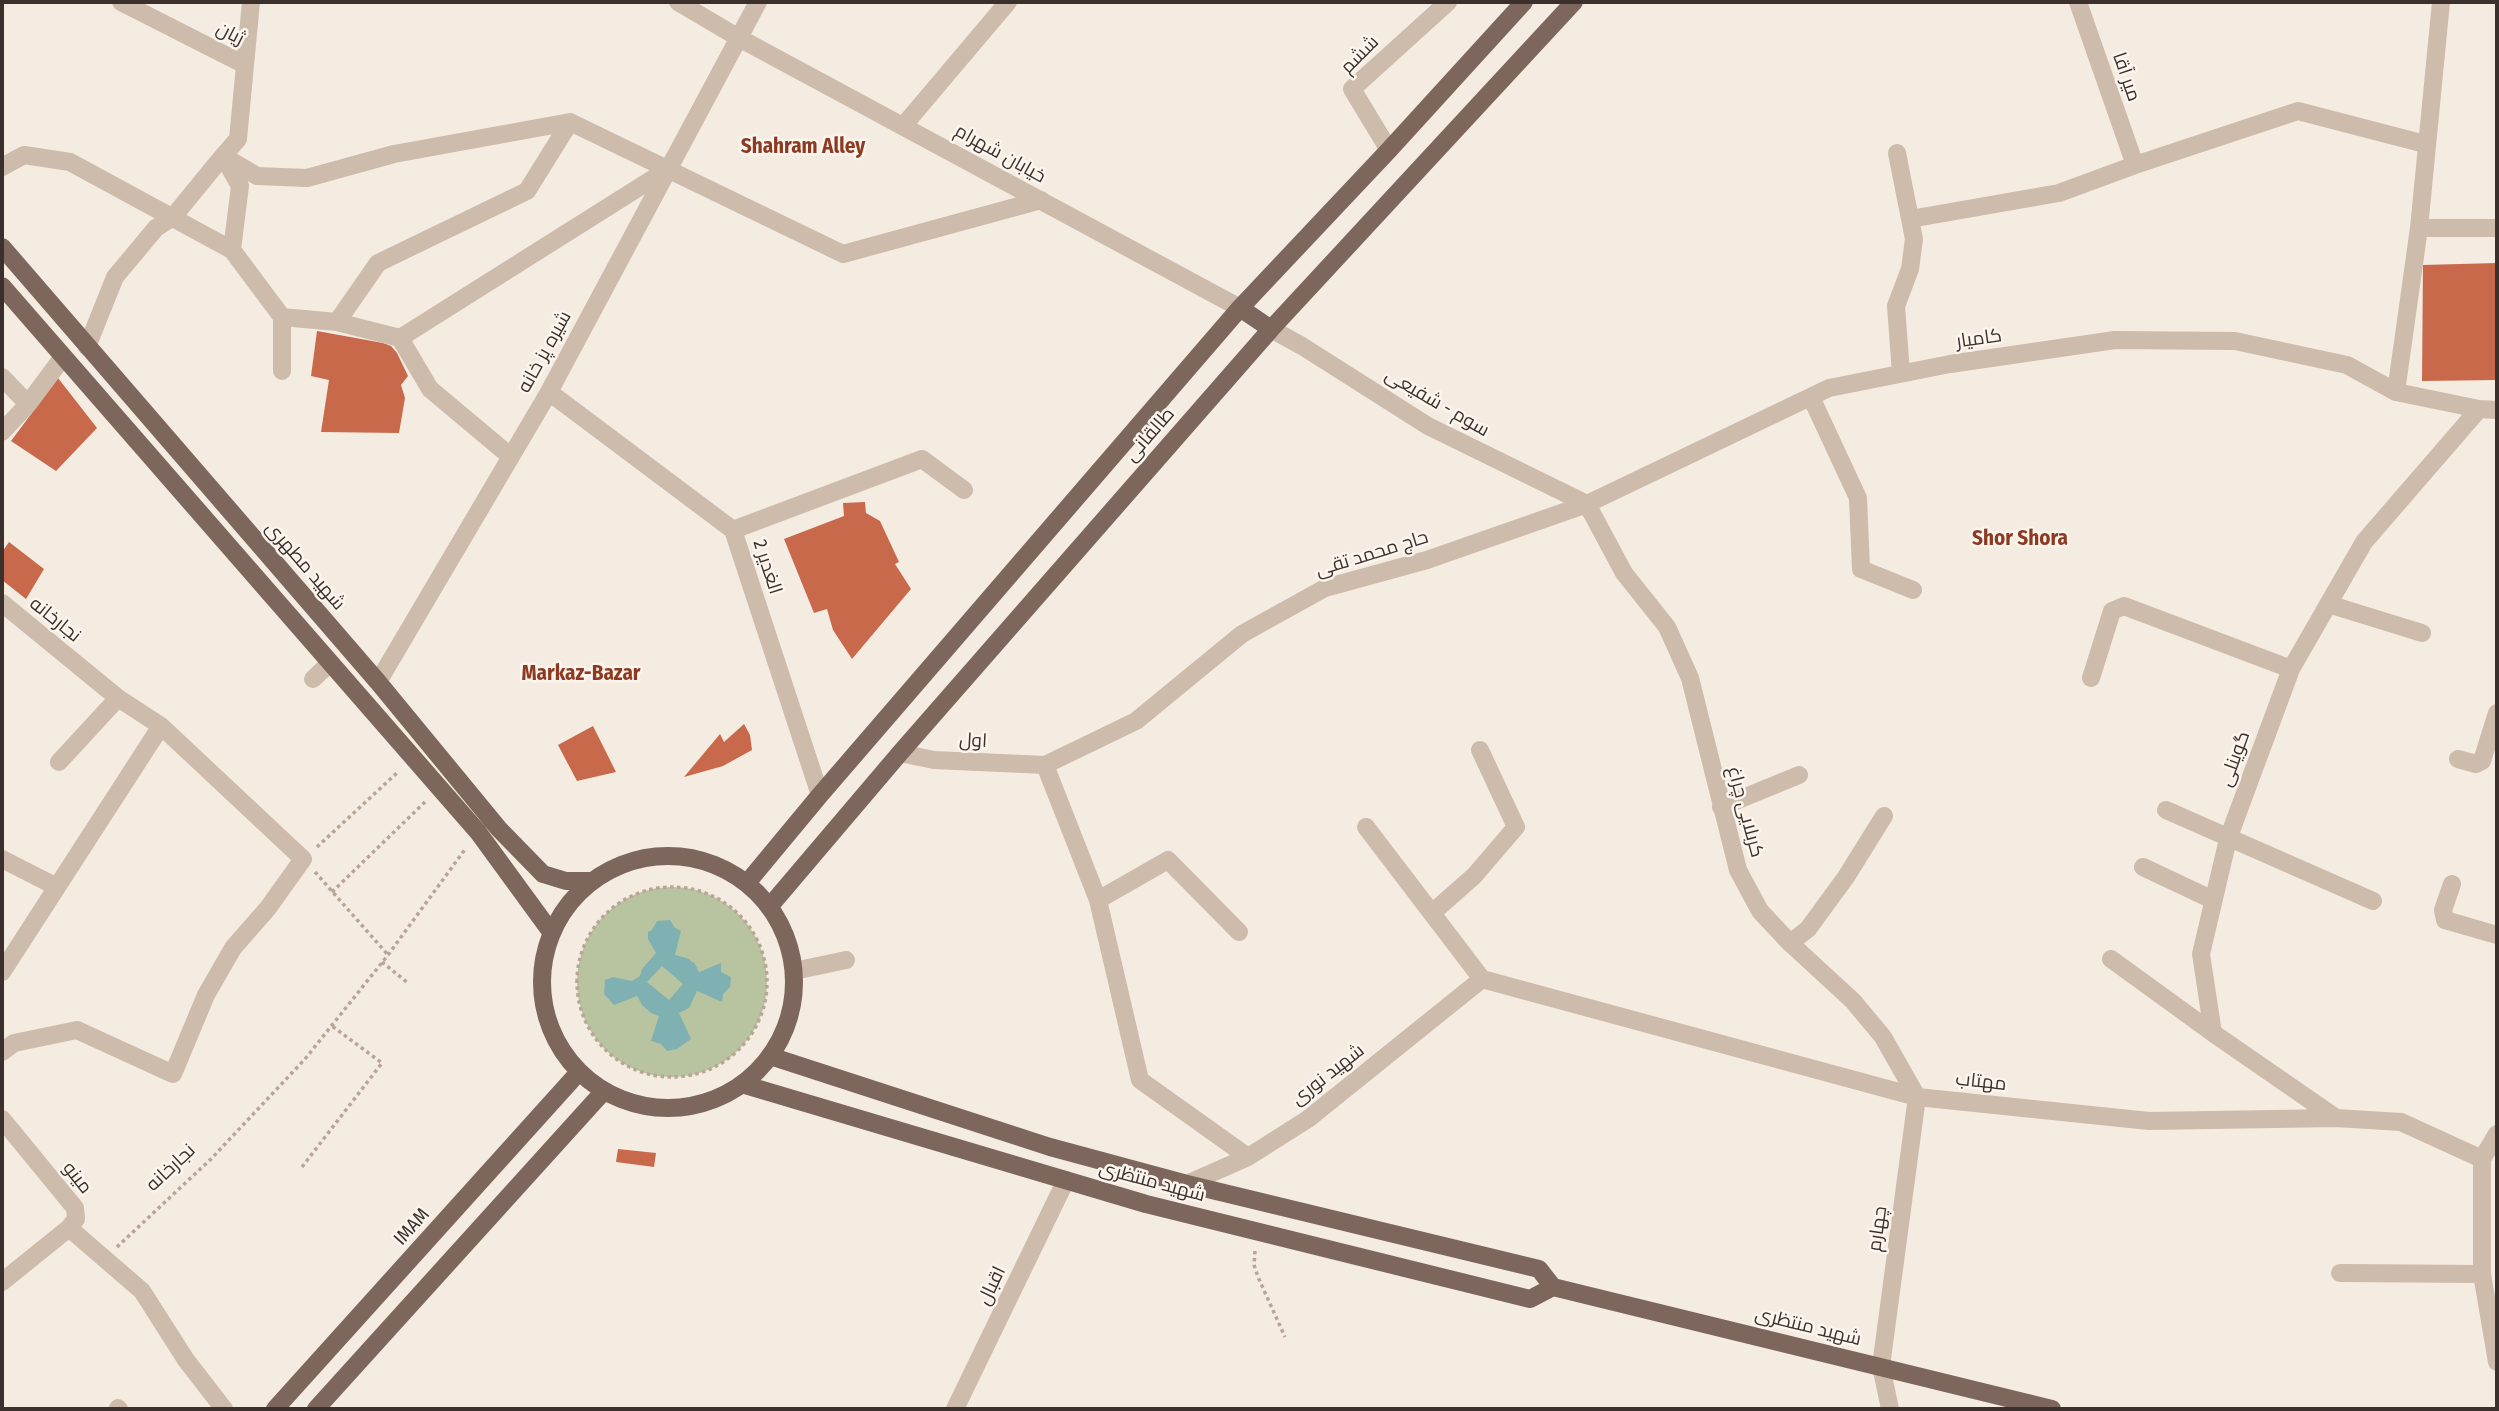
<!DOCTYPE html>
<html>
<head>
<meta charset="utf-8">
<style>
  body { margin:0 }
  #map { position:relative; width:2499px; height:1411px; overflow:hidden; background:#f4ebe1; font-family:"Fira Sans Condensed",sans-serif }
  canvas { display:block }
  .frame { position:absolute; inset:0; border:4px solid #3b302b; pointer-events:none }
</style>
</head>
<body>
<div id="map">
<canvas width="2499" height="1411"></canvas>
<div class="frame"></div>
</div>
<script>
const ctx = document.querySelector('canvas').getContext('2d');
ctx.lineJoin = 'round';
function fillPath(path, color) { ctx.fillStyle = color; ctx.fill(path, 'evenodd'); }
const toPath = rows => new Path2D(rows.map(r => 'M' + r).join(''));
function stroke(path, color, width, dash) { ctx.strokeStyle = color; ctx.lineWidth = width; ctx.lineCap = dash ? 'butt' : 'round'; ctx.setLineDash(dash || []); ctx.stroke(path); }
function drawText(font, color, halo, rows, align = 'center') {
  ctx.font = font + ' "Fira Sans Condensed",Cairo,sans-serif'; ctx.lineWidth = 5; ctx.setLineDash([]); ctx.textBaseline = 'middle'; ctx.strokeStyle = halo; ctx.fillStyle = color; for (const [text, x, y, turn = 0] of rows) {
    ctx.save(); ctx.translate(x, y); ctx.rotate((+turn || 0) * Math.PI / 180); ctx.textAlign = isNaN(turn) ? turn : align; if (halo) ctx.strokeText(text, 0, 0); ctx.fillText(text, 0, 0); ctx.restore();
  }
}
fillPath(toPath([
  '577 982a95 95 0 1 1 190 0a95 95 0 1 1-190 0Z'
]), '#b8c4a0');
fillPath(toPath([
  [670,920,675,928,681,931,675,955,687,958,695,964,699,972,721,963,721,972,731,977,730,987,723,994,722,1002,697,991,689,1008,679,1013,691,1039,677,1049,667,1051,661,1044,651,1041,659,1016,651,1013,642,1005,637,996,614,1005,604,994,605,980,613,977,632,981,640,976,642,969,656,953,648,939,648,932,652,930,657,921],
  [662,966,683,984,669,1000,647,982]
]), '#7fb0b2');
fillPath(toPath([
  [2497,263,2497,380,2422,381,2423,265],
  [317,331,383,343,391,346,397,353,408,376,401,385,405,398,399,433,321,432,329,380,311,376],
  [58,378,97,428,56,471,11,441],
  [865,502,866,513,880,521,899,562,895,564,911,589,852,659,833,630,827,609,814,613,784,539,844,516,843,503],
  [9,542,44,569,26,599,2,580,2,552],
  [744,724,750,735,752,750,723,766,684,777,720,734,724,742],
  [593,726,616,772,577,781,558,745],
  [618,1149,656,1153,654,1167,616,1162]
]), '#c8694b');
stroke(toPath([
  [317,847,399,771],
  [315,872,388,955],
  '577 982a95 95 0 1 1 190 0a95 95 0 1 1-190 0Z',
  [332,892,426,801],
  [382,962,408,983],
  [302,1167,382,1063,332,1026],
  [117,1247,211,1159,305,1059,388,955,466,848],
  [1255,1251,1254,1265,1258,1277,1285,1337]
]), '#b9a596', 3.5, [3.5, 3.5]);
stroke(toPath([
  [121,2,245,65],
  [678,2,739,38,1240,308],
  [2078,2,2135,165],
  [904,125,1008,2],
  [1389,150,1352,89,1448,2],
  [1897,153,1914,239,1910,269,1896,306,1901,373],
  [2,167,24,155,70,162,232,250,282,317],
  [1910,219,2059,193,2135,165,2298,111,2425,144],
  [2419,228,2497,228],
  [232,250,240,186,223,156,238,139,251,2],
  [337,322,378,263,527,191,570,122],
  [1271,329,1302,346,1428,426,1587,504],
  [400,338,665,171],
  [87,347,115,277,156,228,173,217,223,156,257,176,307,178,394,154,570,122,843,254,1041,200],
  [282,371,282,317,337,322,400,338,430,389,510,456],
  [2,377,28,404],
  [549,392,733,530,820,795],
  [2396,392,2419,228,2441,2],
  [1811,397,1858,498,1861,569,1913,590],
  [2,432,28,404,63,357],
  [1587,504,1624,573,1667,627,1690,678,1738,870,1760,911,1790,943,1853,1001,1883,1037,1917,1097,1881,1366,1890,1409],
  [733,530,922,459,964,490],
  [2,603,118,698,161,726,303,859,268,908,233,948,206,995,173,1074,77,1030,14,1043,2,1052],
  [2328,604,2422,633],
  [2091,678,2112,611,2124,606,2291,669],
  [313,679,330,663],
  [378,682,549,392,758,2],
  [900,753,934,760,1045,765,1136,721,1242,634,1325,588,1427,560,1587,504,1829,388,1950,364,2115,340,2235,341,2347,365,2396,392,2479,409,2497,410],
  [2458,759,2476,764,2482,761,2497,713],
  [59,762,118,698],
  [1045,765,1098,900,1140,1080,1248,1157],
  [1721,807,1799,775],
  [2166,810,2373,901],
  [1366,827,1482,979],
  [2,859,55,886],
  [2143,867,2213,900],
  [2452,884,2443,910,2445,920,2497,935],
  [1098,900,1168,860,1239,932],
  [1432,913,1474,876,1516,827,1480,750],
  [1790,943,1808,929,1846,877,1884,816],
  [2111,959,2213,1033],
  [794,971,846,960],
  [2,972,161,726],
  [1482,979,1917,1097,2149,1121,2336,1118,2401,1122,2482,1159],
  [2336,1118,2213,1033,2201,954,2228,839,2291,669,2364,542,2479,409],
  [2,1119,75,1208,76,1219,69,1228,142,1291,186,1360,224,1409],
  [2482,1159,2482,1274,2497,1362],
  [2482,1159,2497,1134],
  [1187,1184,1248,1157,1308,1119,1482,979],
  [2340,1273,2482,1274],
  [2,1282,69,1228],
  [118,1408,119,1409],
  [955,1409,1066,1180]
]), '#cdbbac', 18);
stroke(toPath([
  [2,247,378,682,499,829,543,874,566,881,592,881],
  [2,286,478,832,551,932],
  [1240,308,1271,329],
  '542 982a126 126 0 1 1 252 0a126 126 0 1 1-252 0Z',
  [747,883,820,795,1240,308,1389,150,1524,2],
  [770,906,900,753,1271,329,1574,2],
  [770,1056,1050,1147,1187,1184,1539,1269,1553,1287,2052,1409],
  [742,1084,1146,1204,1530,1299,1553,1287],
  [275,1409,579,1072],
  [316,1409,604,1091]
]), '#7d675c', 18);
drawText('19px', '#3b302b', '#fbf5ee', [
  ["ژیان",230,34,27],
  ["ششم",1360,55,-45],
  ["میر آقا",2126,77,71],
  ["خیابان شهرام",1000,154,29],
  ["کامیار",1979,339,-8],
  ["شیره پز خانه",545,352,-61],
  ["سوم - شفیعی",1437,403,30],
  ["طالقانی",1150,435,-49],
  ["حاج محمد تقی",1372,554,-17],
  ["شهید مطهری",305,566,49],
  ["2 الغدیر",767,567,72],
  ["نجارخانه",55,620,39],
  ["اول",973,741,3],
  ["گوینلی",2235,759,-70],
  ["کربلایی چراغ",1745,812,75],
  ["شهید نوری",1328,1075,-38],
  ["مهتاب",1981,1082,6],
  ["نجارخانه",171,1168,-43],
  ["مینو",77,1178,52],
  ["شهید منتظری",1152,1182,15],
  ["IMAM",412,1227,-48],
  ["چهارم",1878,1229,-82],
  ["اقبال",992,1286,-64],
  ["شهید منتظری",1808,1327,14]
]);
drawText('bold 21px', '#8c3b22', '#fbf5ee', [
  ["Shahram Alley",803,147],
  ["Shor Shora",2020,539],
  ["Markaz-Bazar",581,674]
]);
</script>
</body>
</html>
